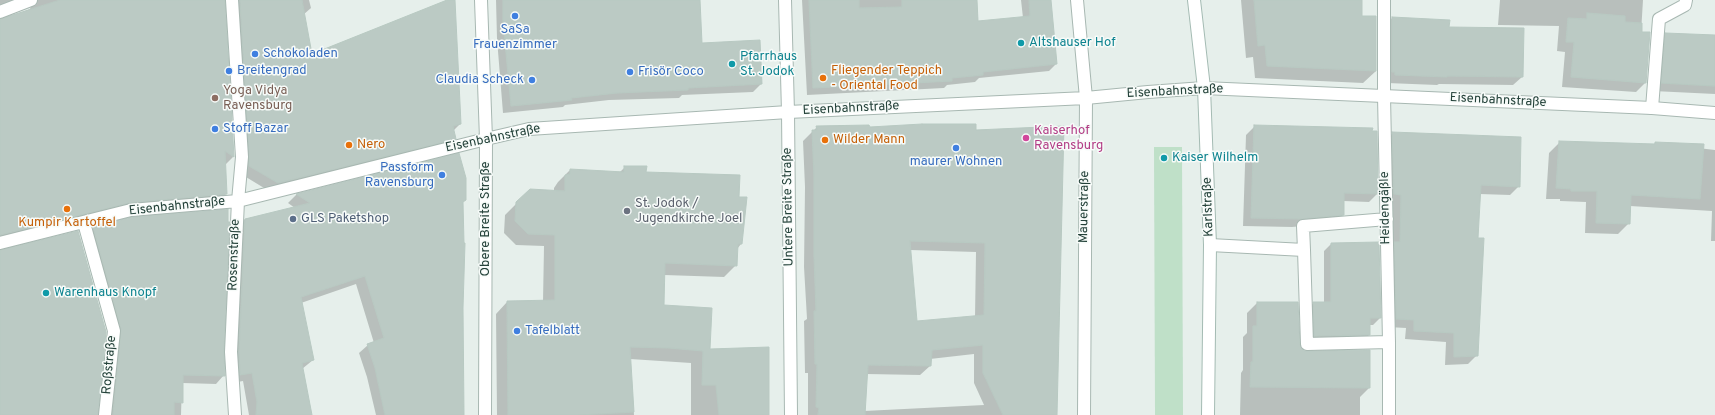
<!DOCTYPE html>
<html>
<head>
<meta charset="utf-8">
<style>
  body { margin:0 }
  canvas { display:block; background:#e6efeb }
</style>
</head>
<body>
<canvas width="1715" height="415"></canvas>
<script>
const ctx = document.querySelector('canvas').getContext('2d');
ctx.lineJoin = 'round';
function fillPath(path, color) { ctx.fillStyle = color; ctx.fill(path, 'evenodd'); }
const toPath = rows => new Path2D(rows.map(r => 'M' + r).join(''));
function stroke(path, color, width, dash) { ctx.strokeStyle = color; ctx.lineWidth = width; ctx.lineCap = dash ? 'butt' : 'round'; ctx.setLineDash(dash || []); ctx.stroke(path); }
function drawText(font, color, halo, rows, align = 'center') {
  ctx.font = font + ' Overpass,sans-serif'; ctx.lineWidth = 3; ctx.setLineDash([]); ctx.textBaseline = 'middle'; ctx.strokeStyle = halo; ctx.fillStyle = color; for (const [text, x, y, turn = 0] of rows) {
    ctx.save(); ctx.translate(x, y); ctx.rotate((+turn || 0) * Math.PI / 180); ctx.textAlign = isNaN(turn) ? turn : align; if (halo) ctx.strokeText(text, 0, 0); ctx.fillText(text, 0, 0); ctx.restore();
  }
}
fillPath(toPath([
  [1154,147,1182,147,1183,415,1155,415]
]), '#bfe0c8');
fillPath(toPath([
  [0,0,309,0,311,8,303,15,311,55,449,0,454,0,460,124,453,131,455,139,447,146,269,191,241,174,228,1,224,0,233,157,226,164,224,163,226,194,218,202,121,210,0,241,0,20,3,20,30,9,31,6,0,8],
  [496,0,699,0,701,44,761,84,753,92,682,95,679,98,609,100,565,105,563,107,503,113,497,39],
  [802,0,976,0,978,23,1023,18,1021,0,1050,0,1056,64,1049,71,979,78,975,82,947,85,944,88,807,95],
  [1241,0,1361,0,1361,17,1376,71,1363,83,1255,78,1253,57,1246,58],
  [1500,0,1643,0,1641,33,1646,82,1636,92,1562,87,1565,52,1557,51,1559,26,1498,25],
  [1392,18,1449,21,1448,28,1522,77,1513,85,1439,84,1437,85,1387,83,1384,26],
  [1666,34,1715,36,1715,94,1653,91,1657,42],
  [1255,126,1377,194,1369,202,1343,201,1343,215,1334,223,1292,227,1243,226,1246,135],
  [817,127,975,131,1056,415,808,415,808,373,805,373,804,321,807,319,804,267,805,187,803,141],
  [910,250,976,252,975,317,916,322],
  [974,354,974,383,984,405,864,411,866,374,920,375,930,366,930,359],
  [1393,133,1519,186,1510,195,1479,194,1477,239,1477,355,1468,364,1445,365,1446,342,1405,339,1406,328,1388,327,1393,203,1385,203,1384,142],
  [1560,142,1653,145,1655,143,1715,150,1715,241,1711,241,1712,211,1630,206,1629,223,1618,234,1585,233,1586,202,1560,201,1560,199,1546,199,1549,153],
  [459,155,462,202,462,415,376,415,367,377,359,353,368,345,374,343,356,284,301,303,313,360,302,369,311,415,249,415,243,381,232,383,237,228,245,219,295,208,288,203,296,195],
  [625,167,738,198,741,244,737,249,736,265,724,277,664,275,663,306,709,350,768,415,691,415,691,363,630,359,634,415,497,415,496,314,507,302,543,301,544,246,516,245,504,233,505,215,517,203,554,192,554,188,558,182,570,170,619,173],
  [93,228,223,352,224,375,216,384,182,383,181,415,105,415,113,341,85,237],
  [1378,243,1380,318,1373,325,1369,325,1369,335,1362,342,1307,343,1306,310,1314,303,1324,303,1324,251,1331,244],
  [1257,303,1299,345,1303,352,1369,388,1360,397,1360,415,1240,415,1241,373,1243,370,1243,337,1247,333,1247,313]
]), '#0003');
const building = toPath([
  [60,0,225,0,234,157,225,151,227,194,129,203,0,235,0,19,60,0],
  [240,0,302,0,312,54,447,0,455,0,461,124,453,126,456,139,278,183,249,166,249,157,240,0],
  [503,0,700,0,702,43,760,40,762,84,688,88,688,90,617,93,571,98,572,100,511,106,503,21,503,0],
  [809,0,859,0,859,8,902,7,902,0,977,0,978,21,1030,16,1029,0,1051,0,1057,64,983,72,983,75,952,78,952,81,813,88,809,0],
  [1254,0,1362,0,1362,16,1376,16,1376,71,1267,66,1265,45,1258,46,1254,0],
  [1587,13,1625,16,1625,22,1642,23,1642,32,1650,32,1646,83,1571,77,1574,42,1566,42,1568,18,1587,19,1587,13],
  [1392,17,1450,20,1449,27,1524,28,1523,77,1447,76,1447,77,1395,75,1395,72,1392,72,1392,17],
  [1665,33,1715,35,1715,86,1661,83,1665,33],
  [922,124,976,124,976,130,1064,126,1057,415,1003,415,983,373,983,345,932,350,931,366,868,365,865,415,818,415,819,408,816,407,817,364,815,364,814,311,816,311,814,257,814,177,812,130,817,130,816,126,869,125,870,127,922,124],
  [910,241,985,243,984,315,917,321,910,241],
  [1254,125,1373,128,1372,131,1377,131,1378,194,1344,193,1344,215,1302,219,1251,218,1254,125],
  [1392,132,1521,137,1520,187,1481,185,1478,238,1484,238,1478,356,1454,357,1454,333,1414,331,1414,320,1396,319,1394,242,1400,242,1401,195,1394,194,1392,132],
  [1559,141,1655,144,1655,142,1704,144,1700,199,1631,195,1630,224,1596,223,1597,191,1571,191,1571,189,1556,188,1559,141],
  [459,153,466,178,466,200,463,202,464,243,465,243,463,308,464,415,385,415,375,368,367,344,384,338,365,276,301,297,314,360,302,363,312,415,256,415,257,402,252,373,240,375,239,352,245,219,310,203,296,194,459,153],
  [624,166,647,166,646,172,740,175,739,197,747,197,742,244,738,244,737,266,665,263,664,305,712,308,710,349,769,347,769,415,719,415,716,385,702,385,703,351,669,348,630,347,634,412,578,415,508,415,507,301,555,300,555,235,528,234,515,221,516,202,530,189,565,191,565,175,570,174,570,169,624,172,624,166],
  [228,209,228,222,230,222,224,352,225,376,183,375,183,403,174,402,174,415,113,415,121,329,93,227,132,217,228,209],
  [78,231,106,332,98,415,0,415,0,250,78,231],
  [1379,242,1381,318,1370,318,1370,335,1314,336,1313,302,1331,302,1331,243,1379,242],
  [1257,302,1298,302,1300,344,1304,351,1370,350,1370,388,1250,387,1251,362,1253,362,1253,326,1257,326,1257,302]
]);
fillPath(building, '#bbcac4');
stroke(building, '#b8c9c2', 1);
const service = toPath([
  [1384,0,1384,96,1389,342,1389,415],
  [1652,108,1659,19,1685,5,1686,0],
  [1210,245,1304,250,1303,226,1387,219],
  [1304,250,1307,344,1389,342]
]);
const pedestrian = toPath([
  [0,12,31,0]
]);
const minor = toPath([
  [232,0,242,157,238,201,231,352,235,415],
  [481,0,486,139,485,415],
  [785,0,788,112,791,415],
  [1077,0,1086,98,1084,415],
  [84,223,114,331,105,415],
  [0,243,131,210,238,201,486,139,529,129,788,112,1086,98,1148,92,1204,88,1652,108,1715,113]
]);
const secondary = toPath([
  [1194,0,1204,88,1210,245,1208,415]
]);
stroke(service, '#a8b8b2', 14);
stroke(pedestrian, '#a8b8b2', 14);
stroke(minor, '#a8b8b2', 14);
stroke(secondary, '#a4bbb3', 14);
stroke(service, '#fff', 12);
stroke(pedestrian, '#fff', 12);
stroke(minor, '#fff', 12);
stroke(secondary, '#fff', 12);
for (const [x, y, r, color] of [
  [515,16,4,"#3f7fe0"],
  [1021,43,4,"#0f9aa8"],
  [255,54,4,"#3f7fe0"],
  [732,64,4,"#0f9aa8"],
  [229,71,4,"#3f7fe0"],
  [630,72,4,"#3f7fe0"],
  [823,78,4,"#e8710a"],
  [532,80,4,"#3f7fe0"],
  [215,98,4,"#8d6e63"],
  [215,129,4,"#3f7fe0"],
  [1026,138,4,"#d1479c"],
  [825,140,4,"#e8710a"],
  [349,145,4,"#e8710a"],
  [956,148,4,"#3f7fe0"],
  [1164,158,4,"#0f9aa8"],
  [442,175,4,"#3f7fe0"],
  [67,209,4,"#e8710a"],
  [627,211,4,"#6b7280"],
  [293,219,4,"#5c6f8a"],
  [46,293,4,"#0f9aa8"],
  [517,331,4,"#3f7fe0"]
]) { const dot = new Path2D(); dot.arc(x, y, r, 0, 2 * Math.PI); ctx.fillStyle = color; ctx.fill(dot); stroke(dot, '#f7fbf9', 1.5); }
drawText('13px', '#366cbe', '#f7fbf9', [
  ["SaSa",515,30,"center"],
  ["Frauenzimmer",515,45,"center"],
  ["Schokoladen",263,54],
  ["Breitengrad",237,71],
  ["Frisör Coco",638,72],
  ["Claudia Scheck",524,80,"right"],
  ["Stoff Bazar",223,129],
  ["maurer Wohnen",956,162,"center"],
  ["Passform",434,168,"right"],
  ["Ravensburg",434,183,"right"],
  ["Tafelblatt",525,331]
], 'left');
drawText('13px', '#0d838f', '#f7fbf9', [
  ["Altshauser Hof",1029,43],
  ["Pfarrhaus",740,57],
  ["St. Jodok",740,72],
  ["Kaiser Wilhelm",1172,158],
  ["Warenhaus Knopf",54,293]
], 'left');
drawText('13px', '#c56008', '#f7fbf9', [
  ["Fliegender Teppich",831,71],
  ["- Oriental Food",831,86],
  ["Wilder Mann",833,140],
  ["Nero",357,145],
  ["Kumpir Kartoffel",67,223,"center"]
], 'left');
drawText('13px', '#785e54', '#f7fbf9', [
  ["Yoga Vidya",223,91],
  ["Ravensburg",223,106]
], 'left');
drawText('13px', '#24423a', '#f7fbf9', [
  ["Eisenbahnstraße",1175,92,-3],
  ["Eisenbahnstraße",1498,101,3],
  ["Eisenbahnstraße",851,109,-3],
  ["Eisenbahnstraße",493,139,-12],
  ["Eisenbahnstraße",177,207,-6],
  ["Untere Breite Straße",789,207,-91],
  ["Mauerstraße",1085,207,-89],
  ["Karlstraße",1209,207,-92],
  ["Heidengäßle",1386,208,-91],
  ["Obere Breite Straße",486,219,-90],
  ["Rosenstraße",235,255,-88],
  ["Roßstraße",110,365,-85]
]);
drawText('13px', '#b23c85', '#f7fbf9', [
  ["Kaiserhof",1034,131],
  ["Ravensburg",1034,146]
], 'left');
drawText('13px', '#5b616d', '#f7fbf9', [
  ["St. Jodok /",635,204],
  ["Jugendkirche Joel",635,219]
], 'left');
drawText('13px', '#4e5e75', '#f7fbf9', [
  ["GLS Paketshop",301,219]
], 'left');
</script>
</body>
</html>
